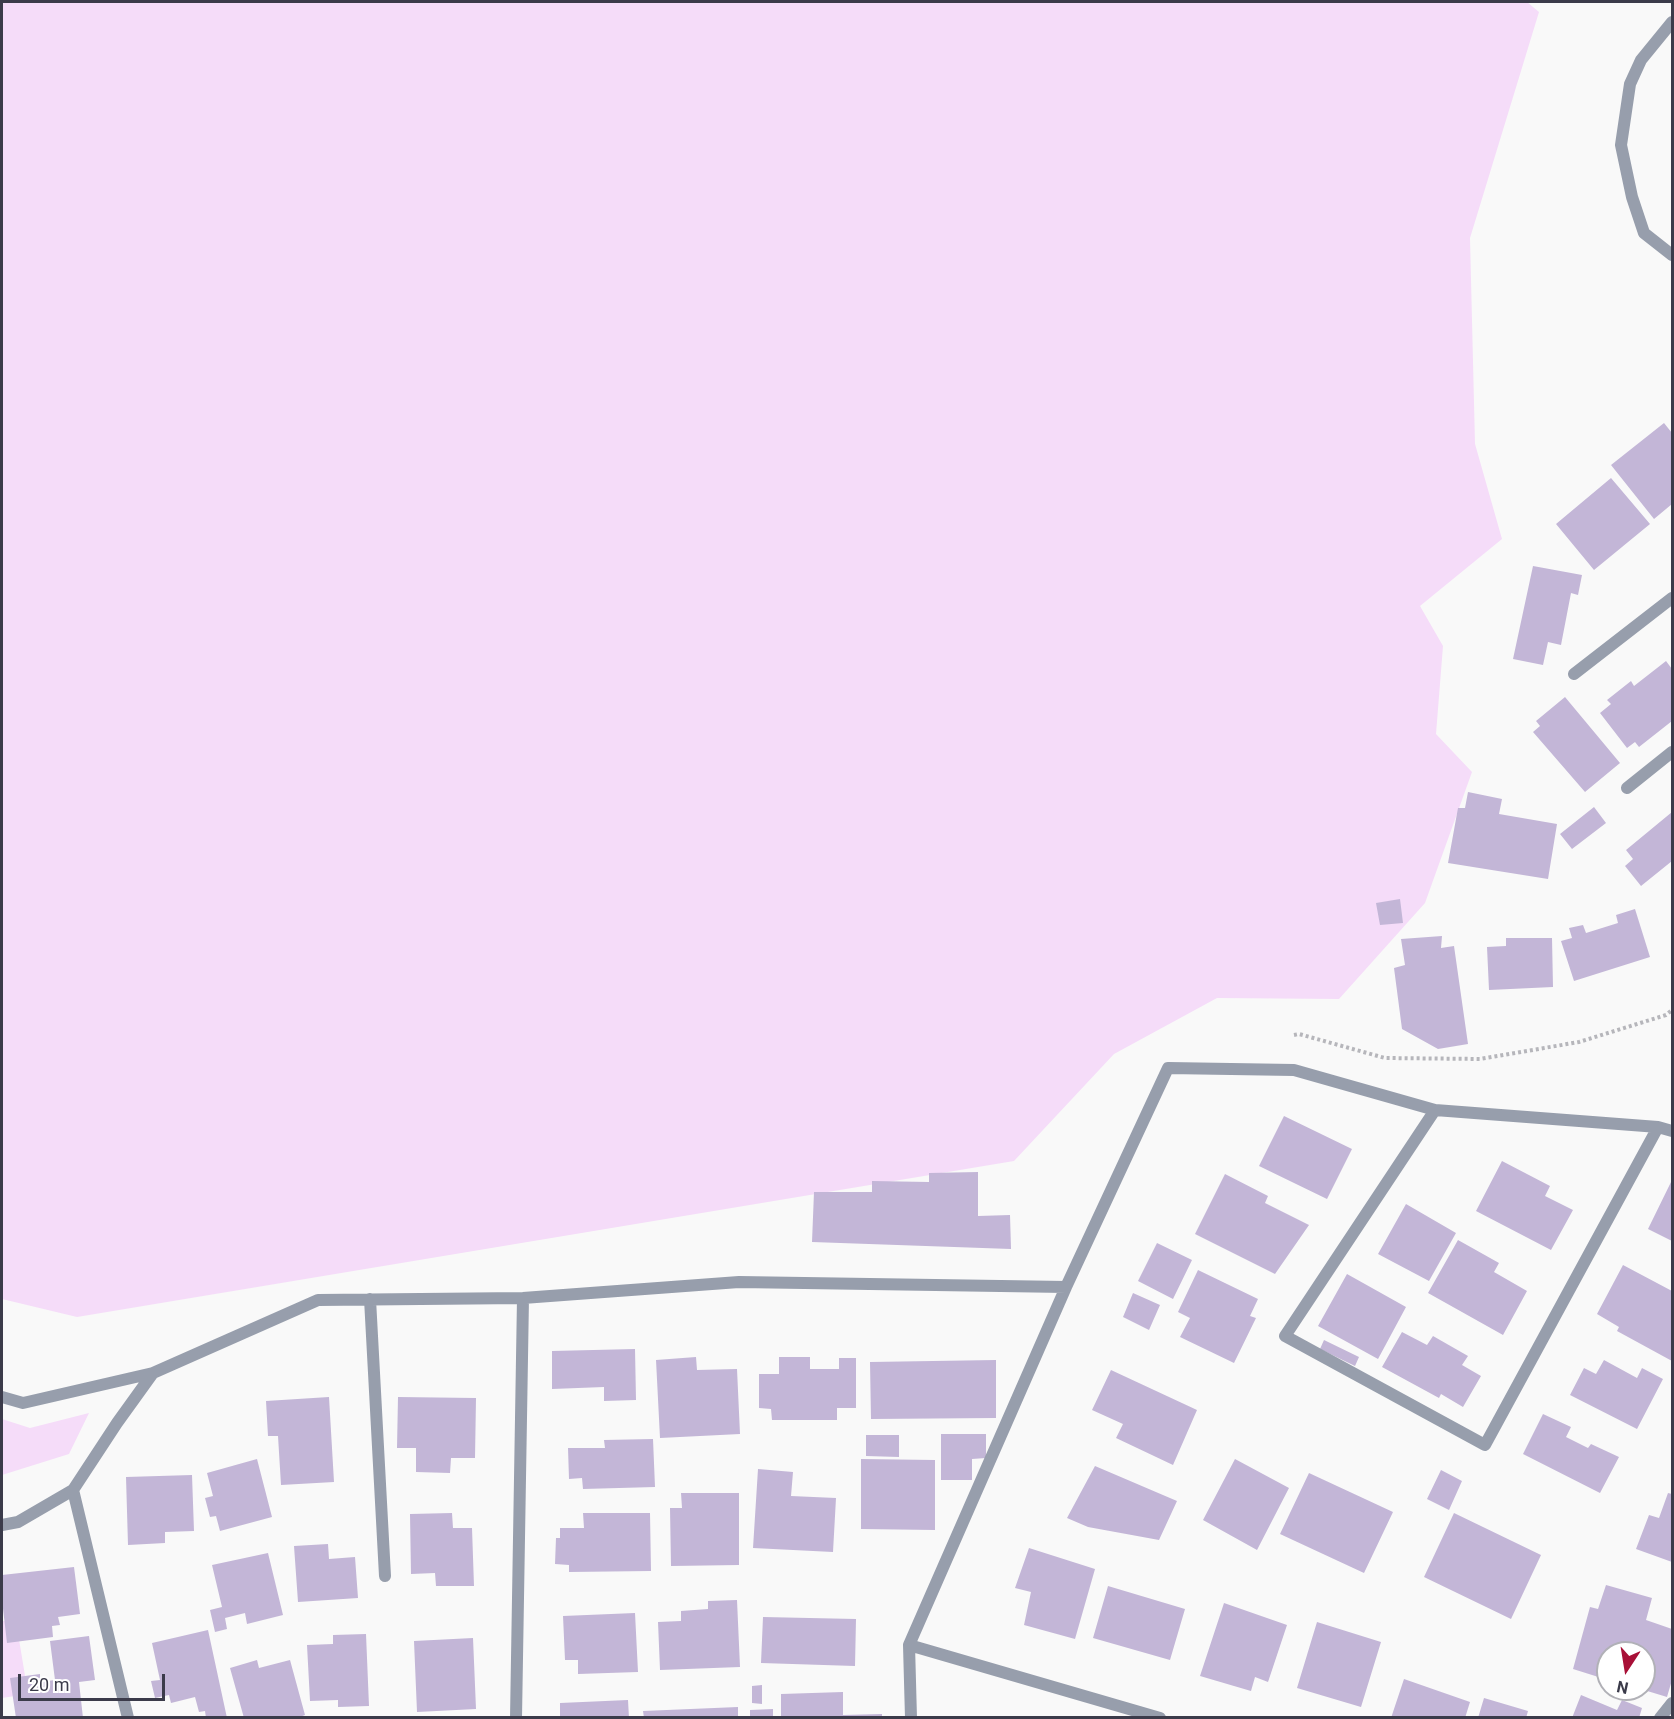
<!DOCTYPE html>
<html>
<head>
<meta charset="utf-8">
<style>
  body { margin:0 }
  #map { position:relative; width:1674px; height:1719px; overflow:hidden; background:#f9f9f9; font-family:Roboto,sans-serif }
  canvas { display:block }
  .frame { position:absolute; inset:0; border:3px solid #3b3b4a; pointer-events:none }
  .north { position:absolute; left:1596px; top:1641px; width:60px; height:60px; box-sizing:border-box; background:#fff; border:2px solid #b1b1b7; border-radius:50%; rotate:192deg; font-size:16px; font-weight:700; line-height:24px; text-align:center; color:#3b3b4a }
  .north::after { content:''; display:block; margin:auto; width:21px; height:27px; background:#a81037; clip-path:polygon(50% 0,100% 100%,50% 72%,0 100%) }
  .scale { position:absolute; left:18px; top:1674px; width:147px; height:27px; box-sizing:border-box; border:3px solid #3b3b4a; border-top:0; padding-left:8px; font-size:18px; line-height:21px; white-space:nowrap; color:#3b3b4a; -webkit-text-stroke:4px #fff; paint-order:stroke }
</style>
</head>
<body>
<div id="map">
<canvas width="1674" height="1719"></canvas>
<div class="frame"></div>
<div class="north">N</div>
<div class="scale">20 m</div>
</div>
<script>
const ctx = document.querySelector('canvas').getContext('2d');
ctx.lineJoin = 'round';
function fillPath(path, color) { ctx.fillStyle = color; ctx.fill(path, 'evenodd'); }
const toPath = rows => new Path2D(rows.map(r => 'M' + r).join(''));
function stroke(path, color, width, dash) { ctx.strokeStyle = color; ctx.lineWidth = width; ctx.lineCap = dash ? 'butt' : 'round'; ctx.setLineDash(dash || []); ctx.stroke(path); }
fillPath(toPath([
  [2,2,1527,2,1539,12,1470,238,1475,444,1502,539,1420,606,1443,646,1436,734,1472,772,1425,903,1339,999,1217,998,1114,1054,1014,1161,77,1317,2,1299],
  [89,1413,69,1454,2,1475,2,1419,30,1428],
  [2,1621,16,1621,28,1694,2,1698]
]), '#f5dcf9');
fillPath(toPath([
  [1664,423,1672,433,1672,504,1654,519,1611,465],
  [1611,478,1650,524,1594,570,1556,524],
  [1533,566,1582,575,1578,595,1571,593,1561,645,1548,642,1543,665,1513,659],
  [1666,661,1672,669,1672,721,1639,747,1635,742,1627,748,1600,713,1611,704,1607,700,1631,681,1634,686],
  [1565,697,1620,763,1585,792,1533,732,1540,726,1536,721],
  [1468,792,1502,799,1499,814,1557,824,1548,879,1448,863,1458,808,1465,808],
  [1594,807,1606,823,1572,849,1560,834],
  [1672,812,1672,861,1641,886,1625,866,1633,859,1626,850],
  [1400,899,1403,923,1380,925,1376,903],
  [1635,909,1650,957,1574,981,1561,941,1572,938,1569,928,1583,925,1586,933,1618,923,1616,915],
  [1442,936,1441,948,1454,946,1468,1044,1438,1049,1402,1029,1394,968,1405,965,1401,939],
  [1506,938,1552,938,1553,987,1489,990,1487,947,1506,946],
  [1284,1116,1352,1149,1327,1199,1259,1166],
  [1502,1161,1550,1186,1545,1196,1573,1210,1551,1250,1476,1211],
  [978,1172,978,1216,1010,1215,1011,1249,812,1242,814,1192,872,1192,872,1181,929,1182,929,1173],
  [1225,1174,1268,1196,1265,1203,1309,1225,1275,1274,1195,1234],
  [1672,1180,1672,1241,1648,1229],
  [1406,1204,1456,1233,1429,1281,1378,1254],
  [1458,1240,1499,1263,1494,1272,1527,1291,1503,1335,1428,1293],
  [1157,1243,1192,1260,1173,1299,1138,1281],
  [1623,1265,1672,1291,1672,1361,1617,1331,1619,1327,1597,1314],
  [1198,1270,1258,1299,1250,1316,1256,1318,1234,1363,1180,1337,1190,1318,1178,1312],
  [1347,1274,1406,1307,1378,1359,1318,1326],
  [1133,1293,1160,1305,1149,1330,1123,1317],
  [1402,1332,1427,1345,1433,1336,1468,1356,1462,1365,1481,1376,1463,1407,1441,1394,1439,1398,1382,1367],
  [1324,1340,1359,1357,1355,1366,1320,1349],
  [635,1349,636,1400,604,1401,604,1387,552,1389,552,1351],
  [696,1357,697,1370,737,1369,740,1434,660,1438,656,1360],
  [779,1357,810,1357,810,1369,839,1369,839,1358,856,1358,856,1408,837,1408,837,1420,772,1420,771,1409,759,1408,759,1374,779,1374],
  [996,1360,996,1418,871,1419,870,1362],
  [1604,1360,1637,1378,1642,1368,1663,1379,1637,1429,1570,1395,1584,1368,1596,1374],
  [1111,1370,1197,1410,1173,1465,1116,1438,1123,1424,1092,1410],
  [329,1397,334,1482,281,1485,278,1436,268,1436,266,1401],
  [398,1397,476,1398,475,1458,451,1458,450,1473,416,1472,416,1448,397,1448],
  [1543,1414,1571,1427,1566,1437,1588,1448,1591,1444,1619,1457,1600,1493,1523,1454],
  [941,1434,986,1434,986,1458,972,1459,972,1480,941,1480],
  [866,1435,899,1435,899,1457,866,1456],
  [653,1439,655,1487,583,1489,582,1478,569,1479,568,1448,605,1448,604,1440],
  [257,1459,272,1517,220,1531,216,1516,210,1517,205,1498,213,1496,207,1473],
  [861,1459,935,1460,935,1530,861,1529],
  [1235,1459,1289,1488,1257,1550,1203,1520],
  [1095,1466,1177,1501,1159,1540,1088,1527,1067,1518],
  [758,1469,793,1472,791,1496,836,1498,833,1552,753,1548],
  [1441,1470,1462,1481,1449,1510,1427,1499],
  [1309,1473,1393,1512,1364,1573,1280,1534],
  [192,1475,194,1531,165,1532,165,1543,128,1545,126,1477],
  [681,1493,739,1493,739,1565,671,1566,670,1508,682,1508],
  [1668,1493,1672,1494,1672,1562,1636,1549,1649,1515,1659,1518],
  [452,1513,453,1528,472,1528,474,1586,436,1586,435,1573,411,1574,410,1514],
  [583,1513,650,1513,651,1571,569,1572,569,1565,555,1564,556,1538,560,1538,560,1528,584,1528],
  [1454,1513,1541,1555,1511,1619,1424,1577],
  [328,1544,329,1559,355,1557,358,1598,298,1602,294,1546],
  [1029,1548,1095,1569,1075,1639,1024,1625,1031,1592,1015,1588],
  [268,1553,283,1615,247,1624,245,1613,225,1618,227,1629,215,1632,210,1610,222,1607,212,1565],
  [74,1567,80,1614,58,1617,60,1625,52,1626,53,1637,7,1643,2,1600,2,1575],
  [1606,1585,1652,1598,1646,1620,1672,1629,1672,1680,1667,1697,1644,1690,1644,1653,1608,1653,1608,1680,1573,1669,1590,1607,1598,1609],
  [1108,1586,1185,1609,1170,1660,1093,1638],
  [737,1600,740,1667,660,1670,658,1622,681,1621,681,1611,708,1609,708,1601],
  [1224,1603,1287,1625,1268,1682,1255,1677,1251,1691,1200,1676],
  [635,1613,638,1672,578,1674,578,1660,565,1660,563,1616],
  [763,1617,856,1619,855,1666,761,1663],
  [1317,1622,1381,1642,1361,1707,1297,1688],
  [208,1630,227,1718,206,1718,205,1711,199,1712,195,1697,171,1703,169,1695,155,1698,151,1681,160,1680,152,1643],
  [366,1634,369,1706,338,1707,338,1700,310,1701,307,1645,333,1644,333,1635],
  [89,1636,95,1680,79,1682,83,1718,16,1718,10,1678,40,1674,40,1682,55,1680,50,1641],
  [473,1638,476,1709,417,1712,414,1641],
  [257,1660,259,1668,290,1660,305,1715,297,1718,244,1718,230,1668],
  [1404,1679,1470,1702,1465,1718,1391,1718],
  [762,1685,762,1704,752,1703,752,1686],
  [843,1692,843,1715,882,1714,882,1718,781,1718,781,1694],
  [1581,1695,1617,1710,1622,1700,1642,1708,1639,1718,1572,1718],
  [1484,1698,1528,1711,1526,1718,1478,1718],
  [628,1700,629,1718,560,1718,560,1703],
  [738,1707,738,1718,644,1718,643,1711],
  [773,1709,773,1718,750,1718,750,1710]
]), '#c3b6d7');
stroke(toPath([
  [1294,1035,1299,1034,1385,1058,1480,1059,1579,1042,1666,1015,1672,1010]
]), '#b6b6bb', 4, [3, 3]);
stroke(toPath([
  [1672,22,1641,60,1630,84,1621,145,1632,197,1644,233,1672,255]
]), '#979eac', 12);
stroke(toPath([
  [1574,674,1672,598],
  [1627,788,1672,752],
  [1435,1110,1285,1336,1485,1445,1658,1127],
  [370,1299,385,1576],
  [2,1397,23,1403,153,1373,318,1300,523,1298,739,1282,1066,1287],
  [73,1490,128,1718],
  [2,1525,18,1522,73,1490,117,1423,153,1373],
  [909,1645,1160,1718],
  [516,1718,523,1298],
  [911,1718,909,1645,1066,1287,1168,1068,1294,1070,1435,1110,1658,1127,1672,1131],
  [1660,1718,1672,1703]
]), '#979eac', 12);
</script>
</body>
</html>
